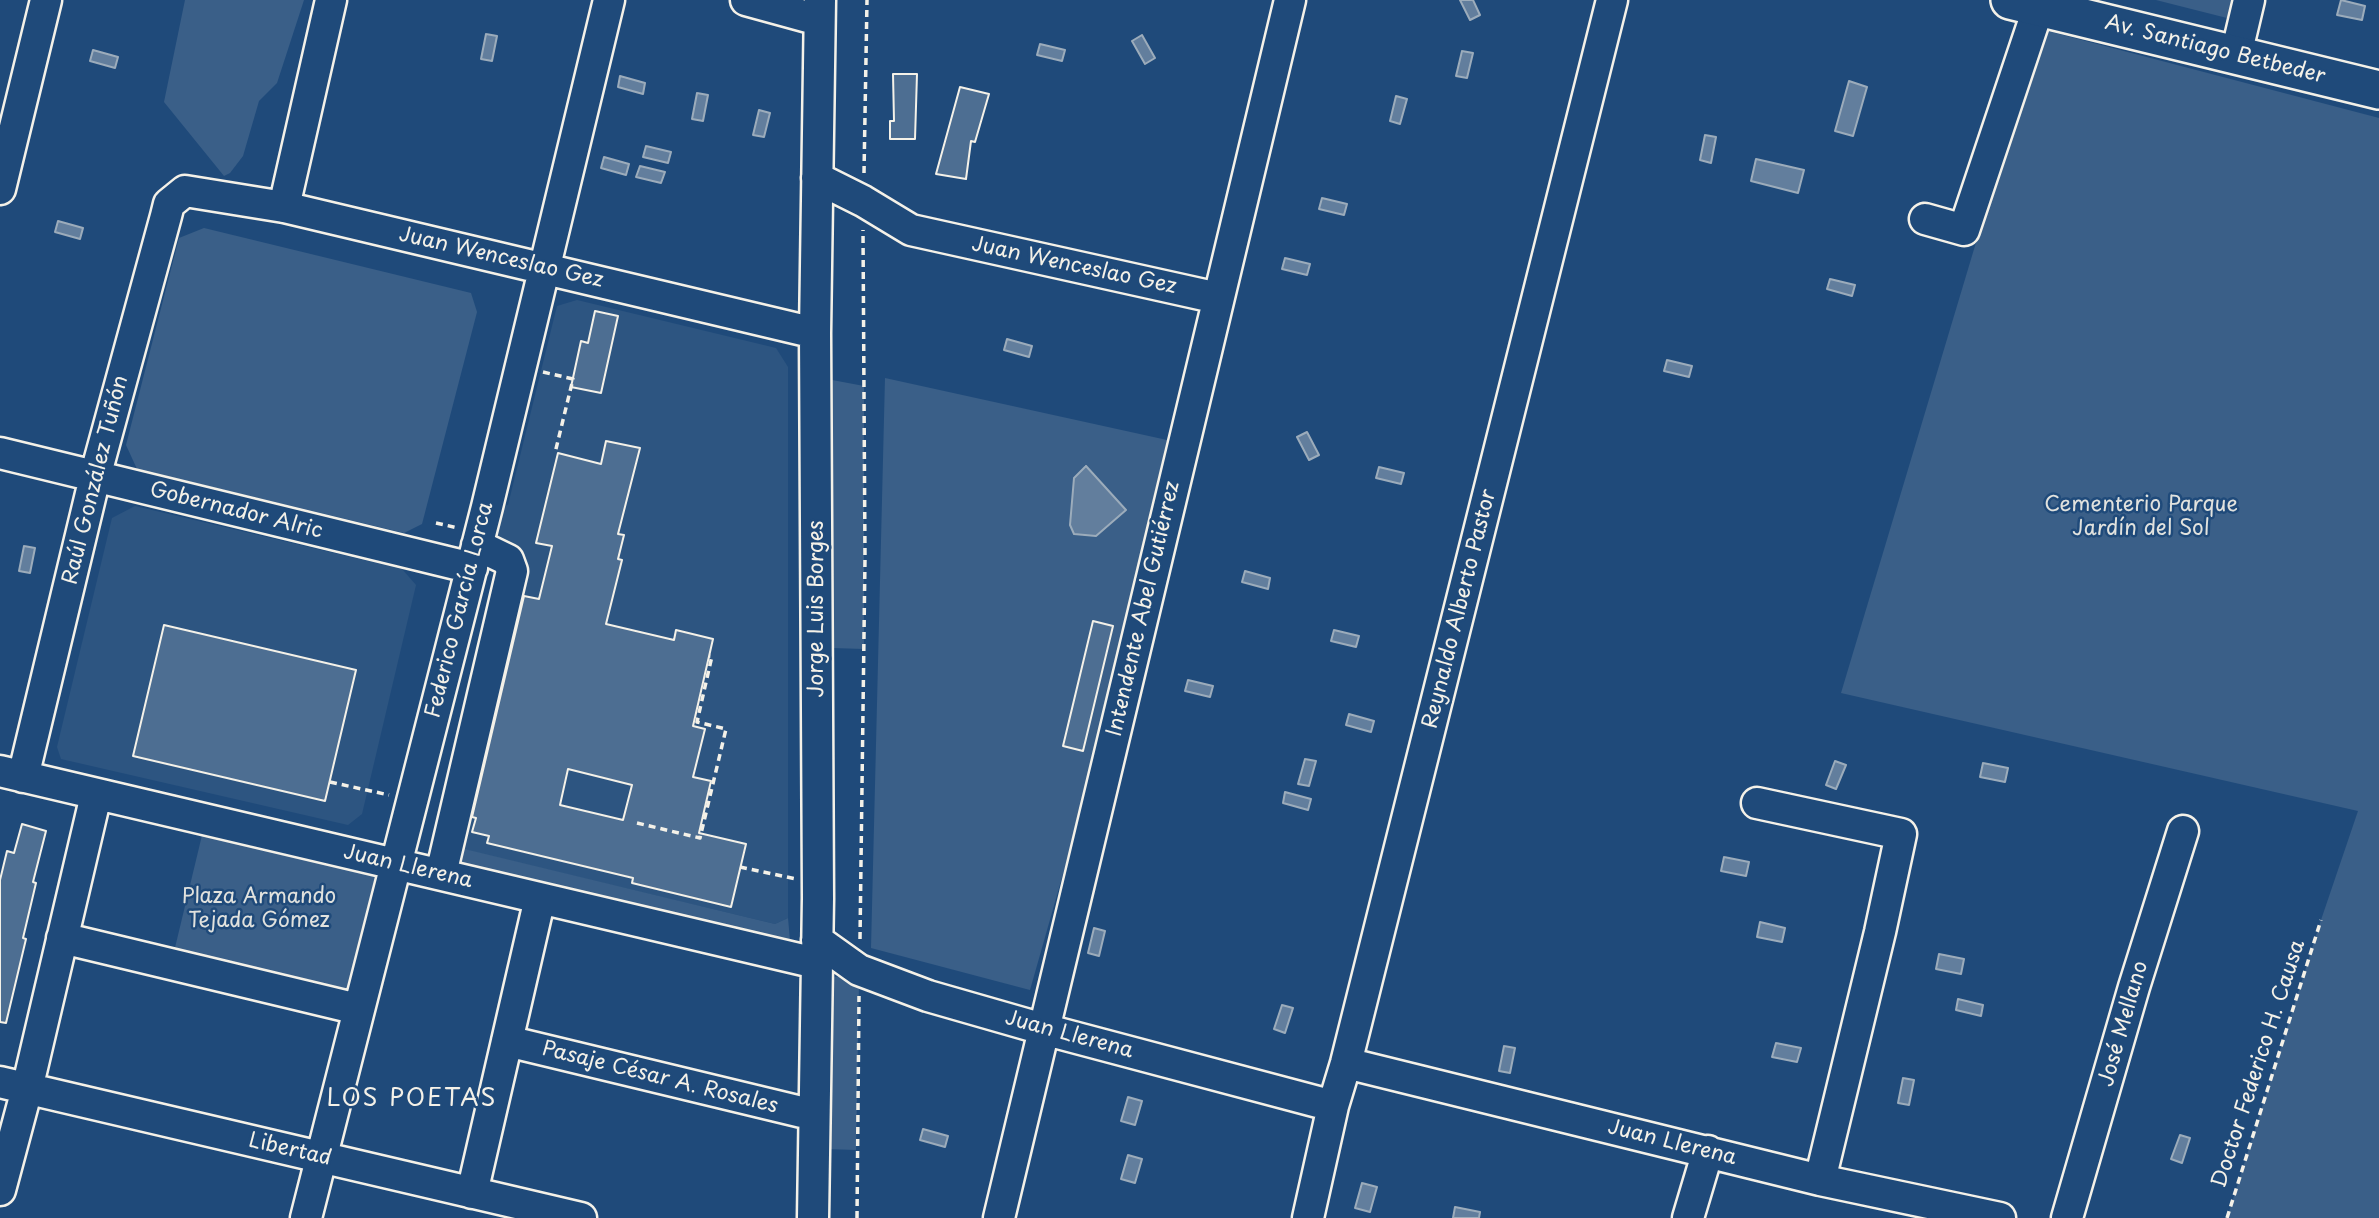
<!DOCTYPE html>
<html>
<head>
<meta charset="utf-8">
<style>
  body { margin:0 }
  canvas { display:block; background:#1f4a7a }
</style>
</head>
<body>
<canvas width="2379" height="1218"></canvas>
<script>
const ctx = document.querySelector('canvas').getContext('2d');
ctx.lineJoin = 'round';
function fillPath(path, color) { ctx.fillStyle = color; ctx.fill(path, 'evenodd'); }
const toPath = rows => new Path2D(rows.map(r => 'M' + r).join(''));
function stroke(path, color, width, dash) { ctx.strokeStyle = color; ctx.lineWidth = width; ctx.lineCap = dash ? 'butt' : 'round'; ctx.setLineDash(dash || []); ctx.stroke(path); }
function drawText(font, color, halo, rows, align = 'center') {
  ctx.font = font + ' "Playpen Sans",sans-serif'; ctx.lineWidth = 5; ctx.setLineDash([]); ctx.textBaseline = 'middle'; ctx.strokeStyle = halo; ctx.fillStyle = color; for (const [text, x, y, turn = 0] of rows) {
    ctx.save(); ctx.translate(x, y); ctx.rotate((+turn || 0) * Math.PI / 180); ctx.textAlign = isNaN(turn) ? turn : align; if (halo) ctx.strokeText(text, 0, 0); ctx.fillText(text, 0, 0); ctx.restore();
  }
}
fillPath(toPath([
  [577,300,776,348,788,367,788,918,775,924,453,847,520,567,495,538,503,506,508,505,557,306],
  [135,506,402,569,416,585,362,814,348,825,61,759,57,747,112,518]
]), '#2d5581');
fillPath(toPath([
  [185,0,304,0,277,83,259,101,243,156,230,173,224,176,164,102],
  [2156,0,2231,0,2227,18],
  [2040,29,2379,118,2379,1218,2227,1218,2321,920,2358,811,1841,693],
  [204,228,471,293,477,312,422,524,404,533,137,469,126,445,179,238],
  [885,378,1167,440,1078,821,1030,990,871,948],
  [832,380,864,386,864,649,833,648],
  [204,827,369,870,375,877,347,992,173,956],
  [448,845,775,924,788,918,790,941,783,946,443,867],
  [826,976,852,978,859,982,856,1150,826,1149]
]), '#3a5f88');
const water = toPath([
  [1460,0,1473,0,1480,15,1470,20,1460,0],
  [2341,0,2365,6,2362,20,2337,15,2341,0],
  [486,34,497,36,492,61,481,59,486,34],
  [1142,35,1155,58,1145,64,1132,41,1142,35],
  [1040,44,1065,50,1062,61,1037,55,1040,44],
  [93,50,118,57,115,68,90,61,93,50],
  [1462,51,1473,53,1467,78,1456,76,1462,51],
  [620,76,645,83,643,94,618,87,620,76],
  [1849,81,1867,87,1853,136,1835,131,1849,81],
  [697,93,708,95,703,121,692,119,697,93],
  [1396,96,1407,99,1400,124,1390,121,1396,96],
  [759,110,770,113,764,137,753,135,759,110],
  [1705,135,1716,137,1711,163,1700,160,1705,135],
  [646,146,671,152,668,163,643,157,646,146],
  [604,157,629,164,626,175,601,168,604,157],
  [1756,159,1804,170,1798,193,1751,181,1756,159],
  [640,166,665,172,661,183,636,177,640,166],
  [1322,198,1347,204,1344,215,1319,209,1322,198],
  [58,221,83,228,80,239,55,232,58,221],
  [1285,258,1310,264,1307,275,1282,269,1285,258],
  [1830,279,1855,285,1852,296,1827,289,1830,279],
  [1007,339,1032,346,1029,357,1004,350,1007,339],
  [1667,360,1692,366,1689,377,1664,371,1667,360],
  [1307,432,1319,455,1309,460,1297,437,1307,432],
  [1086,466,1126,510,1096,536,1074,534,1070,525,1074,478,1086,466],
  [1379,467,1404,473,1401,484,1376,478,1379,467],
  [24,546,35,548,30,573,19,571,24,546],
  [1245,571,1270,578,1268,589,1242,582,1245,571],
  [1334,630,1359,636,1356,647,1331,641,1334,630],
  [1188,680,1213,686,1210,697,1185,691,1188,680],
  [1349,714,1374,721,1371,732,1346,725,1349,714],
  [1305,759,1316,761,1309,786,1298,784,1305,759],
  [1835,761,1846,765,1836,789,1826,785,1835,761],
  [1983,763,2008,768,2005,782,1980,777,1983,763],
  [1285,792,1311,799,1308,810,1283,803,1285,792],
  [1724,857,1749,862,1746,876,1721,871,1724,857],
  [1760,922,1785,928,1782,942,1757,937,1760,922],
  [1094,928,1105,931,1099,956,1088,953,1094,928],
  [1939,954,1964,959,1961,974,1936,969,1939,954],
  [1958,999,1983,1005,1981,1016,1956,1010,1958,999],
  [1282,1005,1293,1008,1285,1033,1274,1029,1282,1005],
  [1776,1043,1801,1048,1797,1062,1772,1057,1776,1043],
  [1504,1046,1515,1048,1510,1073,1499,1071,1504,1046],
  [1903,1078,1914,1080,1909,1105,1898,1103,1903,1078],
  [1128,1097,1142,1101,1135,1125,1121,1121,1128,1097],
  [923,1129,948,1136,945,1147,920,1140,923,1129],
  [2180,1135,2190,1138,2182,1163,2171,1159,2180,1135],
  [1128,1155,1142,1159,1135,1183,1121,1179,1128,1155],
  [1362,1183,1377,1187,1370,1212,1355,1208,1362,1183],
  [1455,1207,1480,1212,1479,1218,1453,1218,1455,1207]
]);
fillPath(water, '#627e9d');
stroke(water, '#9cacbb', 2);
const building = toPath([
  [893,74,917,74,915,139,890,139,890,121,894,121,893,74],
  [960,87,989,94,975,142,971,141,966,179,936,174,960,87],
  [595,311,618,316,601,393,571,387,581,341,588,343,595,311],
  [606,441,640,448,618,534,624,535,618,559,622,560,606,624,674,640,676,630,713,639,693,726,705,729,693,777,711,781,699,833,746,844,731,907,632,883,633,878,487,843,489,836,472,832,476,818,472,817,524,596,539,599,552,546,536,543,558,453,601,464,606,441],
  [568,769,632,785,623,820,560,805,568,769],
  [1093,621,1113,626,1083,751,1063,746,1093,621],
  [164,625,356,670,325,801,133,756,164,625],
  [22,824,46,831,33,882,36,883,23,938,26,939,6,1023,0,1022,0,880,7,851,14,853,22,824]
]);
fillPath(building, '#4d6e92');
stroke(building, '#f4f1e8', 2);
const minor = toPath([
  [746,0,819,20],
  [2236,55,2249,0],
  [817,178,863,201,911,230,1218,298],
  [0,189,46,0],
  [284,207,331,0],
  [1925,219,1964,230,2041,0],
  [0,453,472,568],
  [0,771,816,963],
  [23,777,95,477,166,216,169,204,185,191,284,207,815,333],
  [1757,803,1901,834,1880,932,1820,1180],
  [441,874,512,571,508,560,477,545],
  [62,938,358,1009],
  [817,940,859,970,928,996,1043,1029,1333,1106],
  [507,1041,814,1115],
  [1346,1063,1820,1180,2000,1218],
  [0,1082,581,1218],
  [0,1190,27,1089,96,795],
  [472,1193,540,898],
  [306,1218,487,507,609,0],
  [813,1218,818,898,815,333,820,0],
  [999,1218,1290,0],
  [1308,1218,1333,1106,1346,1063,1612,0],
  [1688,1218,1708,1151],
  [2067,1218,2134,987,2183,831]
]);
const major = toPath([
  [2010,0,2379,90]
]);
stroke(minor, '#f4f1e8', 35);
stroke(major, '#f4f1e8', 42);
stroke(toPath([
  [864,173,867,0],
  [543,372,573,379,555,453],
  [436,523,458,528],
  [330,782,389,795],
  [637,823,700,838,726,729,697,722,712,656,709,656],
  [740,867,796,879],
  [860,939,865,558,863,230],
  [857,1218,859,996],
  [2227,1218,2321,920]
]), '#f4f1e8', 3.5, [7, 5]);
stroke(minor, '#1f4a7a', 30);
stroke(major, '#1f4a7a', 37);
drawText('21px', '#f4f1e8', '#1f4a7a', [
  ["Av. Santiago Betbeder",2215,50,14],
  ["Juan Wenceslao Gez",501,258,13],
  ["Juan Wenceslao Gez",1074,266,12],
  ["Raúl González Tuñón",96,480,-76],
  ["Gobernador Alric",236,511,14],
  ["Jorge Luis Borges",817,609,-90],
  ["Intendente Abel Gutiérrez",1144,609,-77],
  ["Reynaldo Alberto Pastor",1460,609,-76],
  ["Federico García Lorca",460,610,-76],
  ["Juan Llerena",408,867,13],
  ["José Mellano",2124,1024,-74],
  ["Juan Llerena",1069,1035,15],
  ["Doctor Federico H. Causa",2259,1064,-72],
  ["Pasaje César A. Rosales",660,1078,14],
  ["Juan Llerena",1672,1143,14],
  ["Libertad",290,1150,13]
]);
drawText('21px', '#e1e2de', '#1f4a7a', [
  ["Cementerio Parque",2141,505],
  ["Jardín del Sol",2141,529],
  ["Plaza Armando",259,897],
  ["Tejada Gómez",259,921]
]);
ctx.letterSpacing = '2px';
drawText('24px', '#f4f1e8', '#1f4a7a', [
  ["LOS POETAS",412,1099]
]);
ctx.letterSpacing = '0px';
</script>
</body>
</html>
